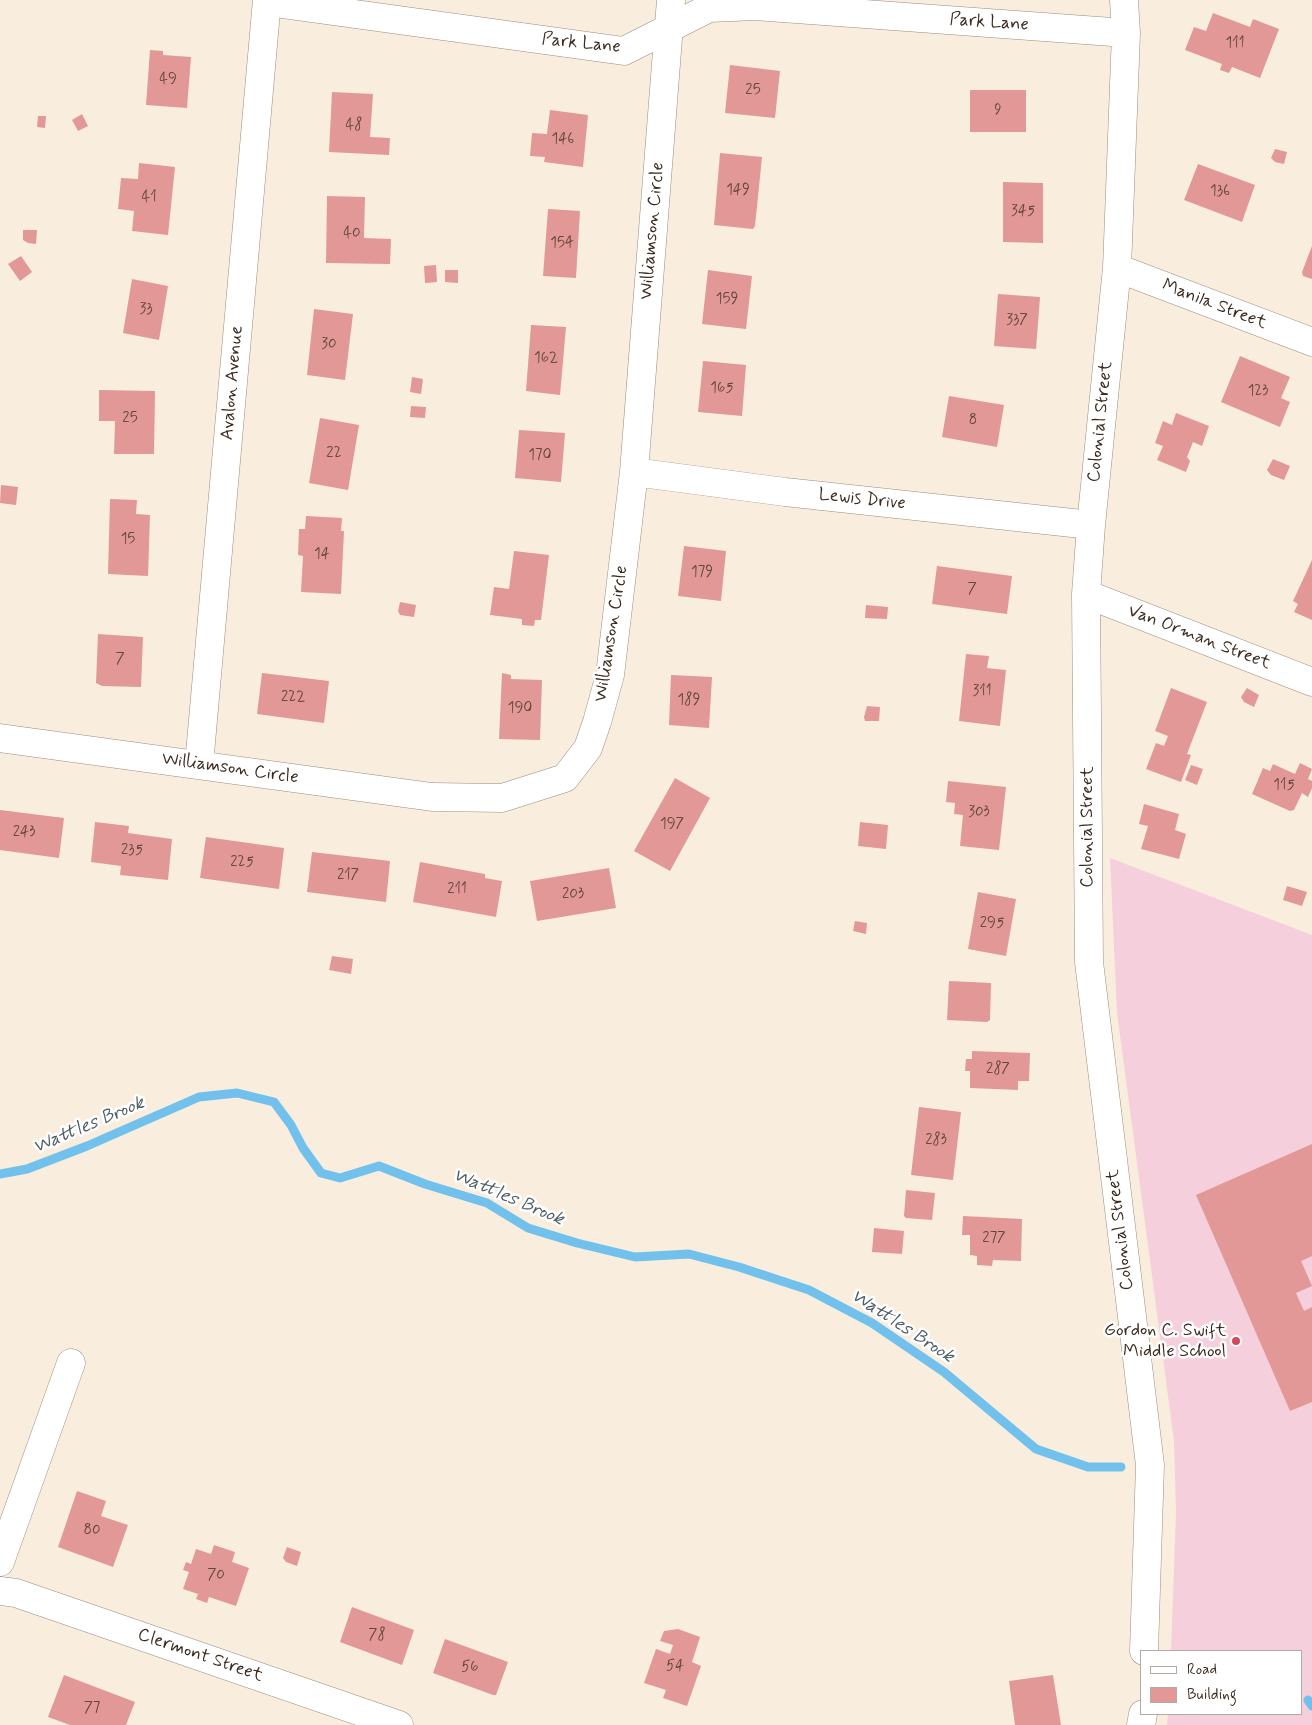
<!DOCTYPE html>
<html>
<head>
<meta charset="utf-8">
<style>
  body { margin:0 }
  #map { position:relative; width:1312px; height:1725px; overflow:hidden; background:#f9eede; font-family:Mynerve,sans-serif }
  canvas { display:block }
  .legend { position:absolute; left:1140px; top:1650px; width:162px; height:65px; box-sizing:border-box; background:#fff; border:1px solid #b1aaa5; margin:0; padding:6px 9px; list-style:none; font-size:15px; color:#3b2a1e }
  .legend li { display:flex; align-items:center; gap:10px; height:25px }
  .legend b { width:25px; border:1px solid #b1aaa5 }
</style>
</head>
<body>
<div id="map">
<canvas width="1312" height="1725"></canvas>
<ul class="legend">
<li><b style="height:6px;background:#fff"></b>Road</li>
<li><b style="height:14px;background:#e19897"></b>Building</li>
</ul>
</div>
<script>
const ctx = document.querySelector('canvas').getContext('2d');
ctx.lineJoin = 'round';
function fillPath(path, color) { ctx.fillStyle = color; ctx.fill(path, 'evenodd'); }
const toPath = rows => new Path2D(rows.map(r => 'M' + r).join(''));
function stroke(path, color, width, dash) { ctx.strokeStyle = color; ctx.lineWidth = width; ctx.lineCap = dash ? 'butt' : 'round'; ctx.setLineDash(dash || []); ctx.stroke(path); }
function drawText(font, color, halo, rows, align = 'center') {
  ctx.font = font + ' Mynerve,sans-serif'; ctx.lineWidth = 5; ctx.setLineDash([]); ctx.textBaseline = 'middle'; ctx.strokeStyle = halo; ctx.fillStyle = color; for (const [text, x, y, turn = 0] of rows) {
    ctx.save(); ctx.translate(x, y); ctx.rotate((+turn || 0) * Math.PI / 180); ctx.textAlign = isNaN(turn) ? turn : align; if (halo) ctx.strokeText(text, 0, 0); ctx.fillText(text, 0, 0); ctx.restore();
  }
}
fillPath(toPath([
  [1110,858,1312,935,1312,1725,1167,1725,1168,1714,1301,1714,1301,1651,1171,1651,1176,1512,1174,1441,1117,1013]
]), '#f5cfdb');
stroke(toPath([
  [0,1174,27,1169,87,1146,199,1097,237,1093,274,1102,291,1125,303,1148,321,1173,340,1178,379,1166,425,1184,487,1203,528,1228,577,1243,635,1257,689,1254,739,1267,809,1290,872,1323,944,1372,1036,1449,1088,1467,1121,1467],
  [1308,1700,1312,1706]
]), '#72c1ed', 9);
fillPath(toPath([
  [1213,13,1250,27,1253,19,1279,29,1260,78,1232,67,1229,73,1220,70,1222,64,1185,50,1194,27,1206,31],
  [150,50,163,51,163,55,191,57,187,108,146,105],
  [730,65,780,71,775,118,725,113],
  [970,90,1026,90,1026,132,970,132],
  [332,92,373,94,370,137,390,138,389,155,329,152],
  [550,110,588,115,583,167,544,162,545,157,530,156,532,133,547,134],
  [82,114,88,126,78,131,72,120],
  [38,116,46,116,45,128,37,127],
  [1275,149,1287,152,1284,164,1275,162,1271,158],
  [720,153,762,157,755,226,753,229,714,225],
  [139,163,175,167,168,235,132,231,134,211,118,209,121,178,138,179],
  [1198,164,1255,185,1242,222,1184,200],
  [1003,182,1043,183,1043,243,1003,242],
  [327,196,365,197,364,238,391,239,390,264,326,263],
  [548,209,580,211,576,278,543,276],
  [23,230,37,230,36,244,28,243,23,240],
  [1312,246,1312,279,1303,276,1302,272],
  [21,256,32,272,20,281,8,264],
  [436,265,437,282,425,283,424,266],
  [445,270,458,270,458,283,445,282],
  [708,270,752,276,746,329,702,324],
  [132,279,168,286,159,340,123,333],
  [998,294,1040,297,1036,349,994,346],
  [314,309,353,314,345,380,307,375],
  [531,325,566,327,560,395,526,391],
  [1240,356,1290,377,1281,398,1290,402,1280,427,1221,402],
  [703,361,746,365,742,416,698,412],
  [412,377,423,379,421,394,410,392],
  [99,390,155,391,154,454,114,454,115,421,99,421],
  [949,396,1004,405,997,447,942,437],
  [411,406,426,407,425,418,410,417],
  [1176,413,1209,426,1202,446,1193,442,1187,457,1190,461,1186,472,1157,460,1163,446,1155,443,1163,421,1172,425],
  [320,418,359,425,348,490,309,483],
  [519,430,565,433,561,482,515,478],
  [1273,459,1290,466,1284,480,1271,475,1267,470],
  [1,485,18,487,16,505,0,503],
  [110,499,137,500,136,514,150,515,148,576,108,574],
  [306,516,342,518,341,531,344,531,341,594,301,592,303,556,298,555,299,529,305,529],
  [684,546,726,551,721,601,678,596],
  [514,551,549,555,541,620,535,620,534,626,522,625,522,619,490,615,494,587,509,589],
  [1312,560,1312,620,1294,612,1298,604,1293,601],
  [937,566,1012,576,1007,614,932,604],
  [400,602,416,605,414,617,400,615,398,611],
  [866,605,888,607,887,619,865,618],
  [98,634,143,637,141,687,102,686,96,683],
  [966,654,989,656,987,668,1006,670,1000,726,959,721],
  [262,673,329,681,324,723,257,714],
  [502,673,511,675,511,679,542,680,540,740,499,739],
  [671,675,712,677,709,728,669,725],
  [1171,688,1207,702,1187,754,1191,755,1181,782,1146,769,1156,743,1164,746,1168,736,1155,731],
  [1247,688,1259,695,1254,707,1244,702,1241,697],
  [867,706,880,707,879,721,865,721,864,717],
  [1300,763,1312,769,1308,779,1312,781,1312,788,1308,797,1302,793,1294,810,1290,811,1252,794,1263,768,1270,771,1273,764,1295,774],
  [1191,765,1203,769,1197,785,1185,780],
  [675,778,710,798,670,871,634,851],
  [948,781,1006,787,999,850,960,846,963,815,954,814,955,803,946,802],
  [1144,804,1179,814,1175,830,1186,834,1179,859,1141,849,1148,826,1139,824],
  [0,810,64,818,59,858,0,850],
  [95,822,129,826,128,833,172,839,168,880,120,875,121,866,91,862],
  [860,822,888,825,886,849,858,846],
  [206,837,284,848,279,889,200,878],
  [312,852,390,861,386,902,307,892],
  [420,862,485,874,485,878,502,881,496,917,413,902],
  [609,868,616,908,537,921,530,881],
  [1287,886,1307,892,1302,906,1283,900],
  [978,892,1016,899,1006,956,968,949],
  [855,921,867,923,866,934,853,931],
  [332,956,353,959,351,974,329,970],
  [949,981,991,983,990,1020,987,1022,947,1020],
  [972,1051,1030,1053,1029,1081,1018,1081,1018,1090,970,1088,970,1071,965,1071,966,1059,972,1059],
  [919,1107,961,1112,953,1180,911,1175],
  [1312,1144,1312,1256,1301,1261,1312,1286,1296,1293,1304,1311,1312,1307,1312,1402,1290,1411,1196,1195],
  [906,1190,935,1193,932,1220,906,1218,904,1216],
  [963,1216,1022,1219,1021,1261,993,1260,992,1266,977,1265,977,1256,970,1255,970,1235,962,1235],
  [874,1228,904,1231,902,1254,872,1252],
  [77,1491,106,1501,101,1516,128,1525,113,1567,58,1547],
  [214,1545,235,1552,232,1562,249,1568,236,1606,209,1597,207,1603,196,1599,198,1594,183,1589,189,1572,183,1570,186,1562,191,1564,196,1549,211,1554],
  [287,1547,301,1552,297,1566,286,1562,283,1558],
  [352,1607,414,1630,402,1665,340,1642],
  [678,1629,700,1637,692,1662,701,1666,687,1706,663,1698,666,1690,644,1683,656,1649,670,1654,673,1645,660,1641,664,1631],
  [445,1639,508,1662,496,1695,493,1695,433,1673],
  [64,1675,135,1702,126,1725,70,1725,48,1717],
  [1053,1675,1061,1725,1015,1725,1009,1681]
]), '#e19897');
const minor = toPath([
  [1124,0,1126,33,1117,268,1091,525,1086,594,1089,962,1150,1465,1144,1651],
  [267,2,624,51,709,8,755,6,1126,33],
  [1117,268,1312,342],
  [634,472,785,492,1091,525],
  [1086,594,1312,682],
  [0,738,432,797,502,798,565,778,588,748,597,722,610,675,634,472,671,0],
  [199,765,267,0],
  [0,1562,71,1363],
  [0,1591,16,1593,399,1725],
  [1141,1725,1143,1714]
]);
stroke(minor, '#9a8c7e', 29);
stroke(minor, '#fff', 28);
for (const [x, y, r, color] of [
  [1236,1341,5,"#d1495b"]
]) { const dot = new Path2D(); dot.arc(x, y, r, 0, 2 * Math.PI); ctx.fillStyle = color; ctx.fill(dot); stroke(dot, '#fff', 2); }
drawText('15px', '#64463c', null, [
  ["111",1235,44],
  ["49",168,80],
  ["25",753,91],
  ["9",998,111],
  ["48",354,126],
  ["146",563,140],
  ["149",738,191],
  ["136",1220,192],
  ["41",149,198],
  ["345",1023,212],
  ["40",352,234],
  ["154",562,244],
  ["159",727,300],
  ["33",146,310],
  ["337",1017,321],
  ["30",329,345],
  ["162",546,359],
  ["165",722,389],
  ["123",1258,392],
  ["25",130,419],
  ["8",973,421],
  ["22",334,454],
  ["170",540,456],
  ["15",128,540],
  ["14",322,555],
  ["179",702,573],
  ["7",972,590],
  ["7",120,660],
  ["311",982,692],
  ["222",293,698],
  ["189",689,701],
  ["190",520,709],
  ["115",1284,786],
  ["303",979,813],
  ["197",672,825],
  ["243",24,833],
  ["235",132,851],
  ["225",242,863],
  ["217",348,876],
  ["211",457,890],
  ["203",573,895],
  ["295",992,924],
  ["287",998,1070],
  ["283",936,1141],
  ["277",994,1239],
  ["80",92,1531],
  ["70",216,1576],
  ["78",377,1636],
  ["54",675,1667],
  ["56",470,1668],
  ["77",92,1709]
]);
drawText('18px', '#3b2a1e', '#fff', [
  ["Park Lane",989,23,4],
  ["Park Lane",581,44,6],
  ["Williamson Circle",653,231,-85],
  ["Manila Street",1214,305,21],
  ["Avalon Avenue",233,383,-85],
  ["Colonial Street",1101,422,-84],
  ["Lewis Drive",862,500,6],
  ["Williamson Circle",612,634,-81],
  ["Van Orman Street",1199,638,21],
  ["Williamson Circle",230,769,8],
  ["Colonial Street",1088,827,-90],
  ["Colonial Street",1121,1230,-97],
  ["Clermont Street",200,1656,19]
]);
drawText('18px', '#3b2a1e', '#fff', [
  ["Gordon C. Swift",1226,1331],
  ["Middle School",1226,1352]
], 'right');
drawText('italic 19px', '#4e5f66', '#fff', [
  ["Wattles Brook",89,1126,-23],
  ["Wattles Brook",508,1198,23],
  ["Wattles Brook",902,1327,33]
]);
</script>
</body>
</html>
